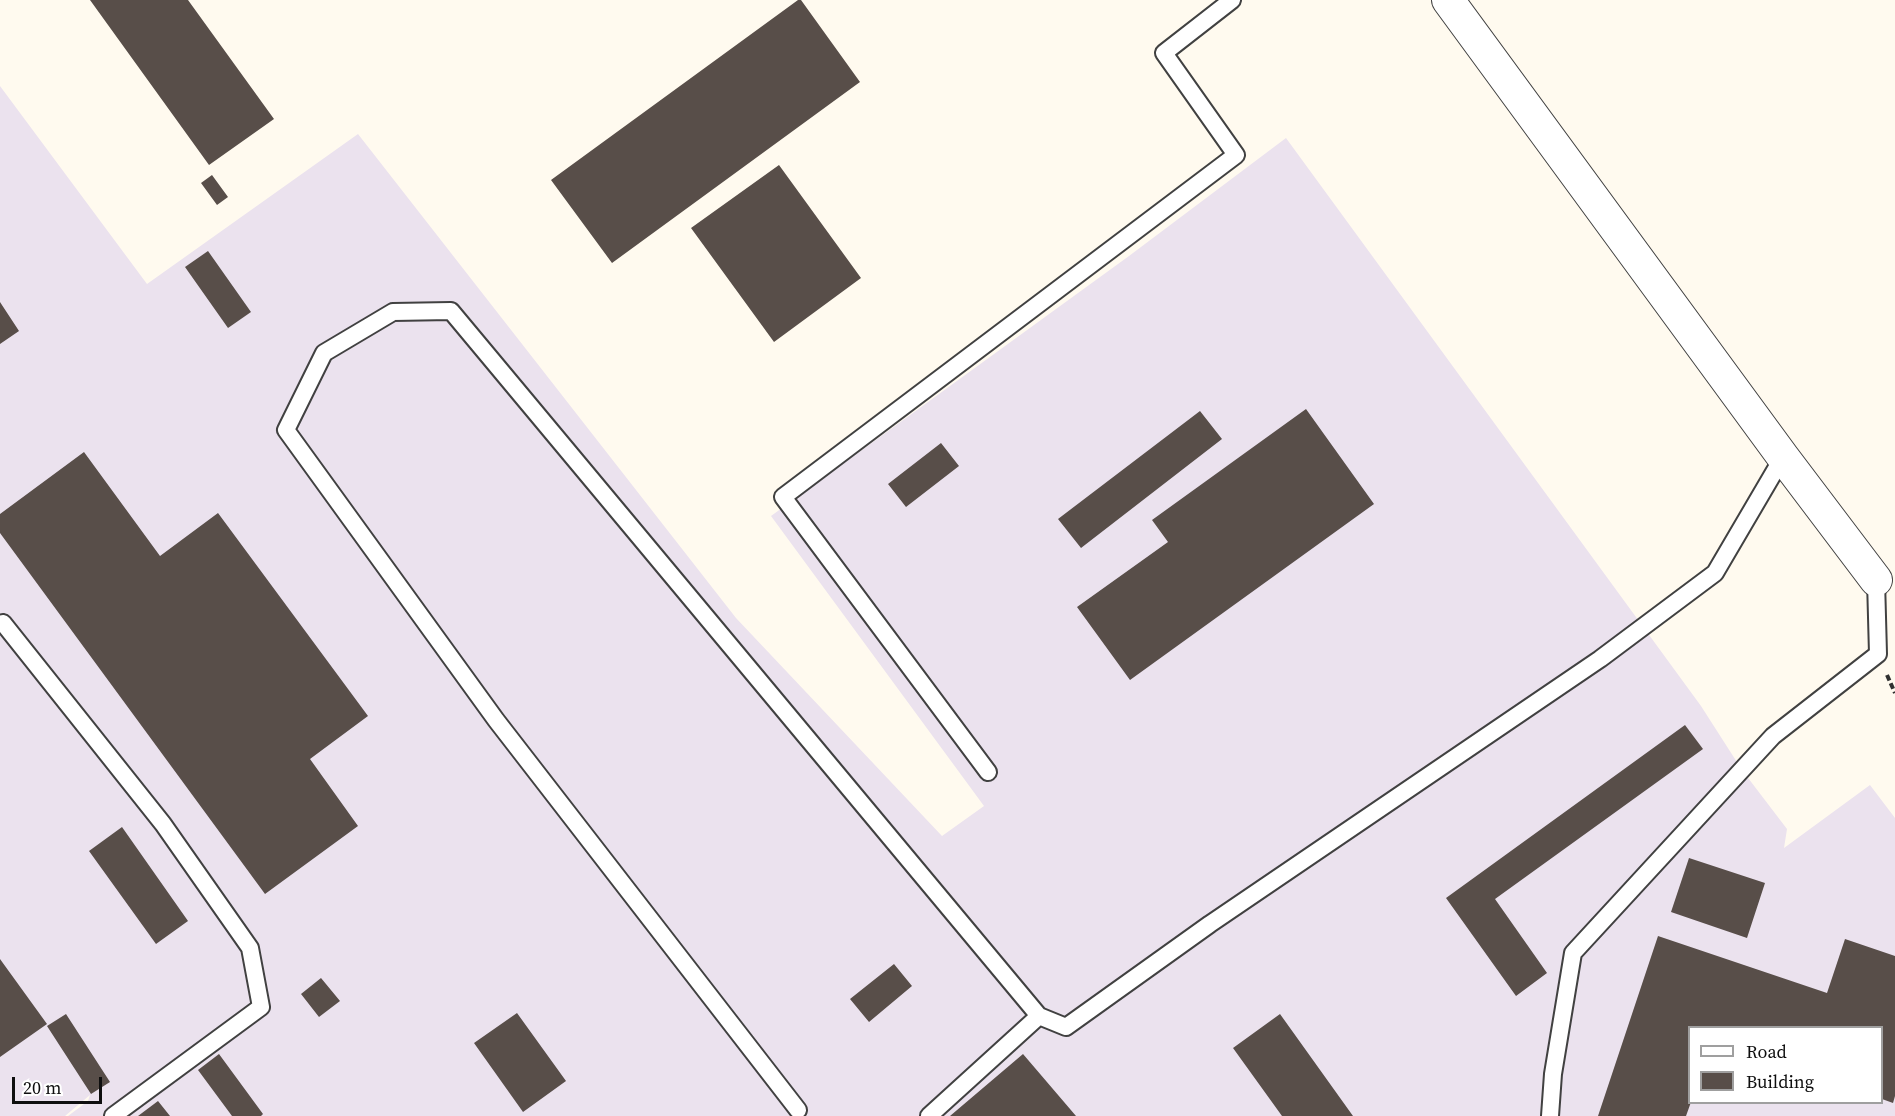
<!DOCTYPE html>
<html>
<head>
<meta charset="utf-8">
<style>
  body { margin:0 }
  #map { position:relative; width:1895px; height:1116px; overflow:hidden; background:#fffaef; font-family:"Source Serif 4",serif }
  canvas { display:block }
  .legend { position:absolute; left:1688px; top:1026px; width:195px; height:78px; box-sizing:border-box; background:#fff; border:2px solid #9f9f9f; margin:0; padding:8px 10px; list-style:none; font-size:18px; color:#0e0e0e }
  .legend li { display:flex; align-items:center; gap:12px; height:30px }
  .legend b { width:30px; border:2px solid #9f9f9f }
  .scale { position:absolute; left:12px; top:1077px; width:90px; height:27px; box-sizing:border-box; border:3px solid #0e0e0e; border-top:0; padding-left:8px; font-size:18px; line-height:21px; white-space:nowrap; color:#0e0e0e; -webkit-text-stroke:4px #fff; paint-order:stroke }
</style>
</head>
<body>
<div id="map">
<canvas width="1895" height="1116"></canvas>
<ul class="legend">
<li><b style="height:8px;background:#fff"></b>Road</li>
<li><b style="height:16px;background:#584e49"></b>Building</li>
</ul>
<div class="scale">20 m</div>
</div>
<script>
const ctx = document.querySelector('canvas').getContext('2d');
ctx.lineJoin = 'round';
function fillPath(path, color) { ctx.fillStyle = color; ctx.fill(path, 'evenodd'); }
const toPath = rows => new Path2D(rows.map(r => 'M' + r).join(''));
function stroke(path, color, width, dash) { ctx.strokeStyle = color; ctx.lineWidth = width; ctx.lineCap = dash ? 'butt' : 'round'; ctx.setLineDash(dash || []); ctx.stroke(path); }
fillPath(toPath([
  [0,86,147,284,358,134,736,618,942,836,984,806,771,516,1129,256,1286,138,1701,706,1742,770,1787,829,1784,848,1870,785,1895,818,1895,1116,68,1116,88,1101,90,1095,65,1116,0,1116],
  [1690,1028,1882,1028,1882,1102,1690,1102]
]), '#ebe2ee');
fillPath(toPath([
  [90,0,188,0,274,119,209,165],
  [798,0,801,0,860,82,612,263,551,180],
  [779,165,861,278,774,342,691,228],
  [212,175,228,197,217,205,201,183],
  [208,251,251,312,228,328,185,267],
  [0,302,19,331,0,344],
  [1306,409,1374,504,1130,680,1077,607,1168,542,1152,520],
  [1200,411,1222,439,1081,548,1058,519],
  [941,443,959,466,906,507,888,484],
  [84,452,160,556,218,513,368,716,310,759,358,826,265,894,0,533,0,514],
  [1685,725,1703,749,1495,899,1547,973,1516,996,1446,898],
  [122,827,188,921,156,944,89,851],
  [1689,858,1765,883,1747,938,1671,912],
  [1658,936,1827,993,1845,939,1895,956,1895,1096,1893,1103,1882,1099,1882,1028,1690,1028,1691,1102,1686,1116,1598,1116],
  [0,959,47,1024,0,1057],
  [894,964,912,986,869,1022,850,999],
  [321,978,340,1001,319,1017,301,994],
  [517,1013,566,1081,523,1112,474,1043],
  [66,1014,110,1082,91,1094,47,1026],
  [1280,1014,1353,1116,1282,1116,1233,1048],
  [219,1054,263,1114,261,1116,232,1116,198,1070],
  [1023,1054,1076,1116,950,1116],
  [158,1101,170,1116,138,1116]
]), '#584e49');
const lane = toPath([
  [3,623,163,824,250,948,261,1007,113,1116],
  [988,772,783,497,1236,155,1164,53,1232,0],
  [798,1110,496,720,286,430,324,353,393,312,451,311,1039,1016],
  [929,1116,1039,1016,1066,1027,1210,924,1600,659,1715,573,1783,457],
  [1550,1116,1553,1074,1573,953,1773,736,1878,654,1876,580]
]);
const street = toPath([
  [1448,0,1783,457,1876,580]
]);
stroke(lane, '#414141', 20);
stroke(street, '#414141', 34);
stroke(toPath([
  [1887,675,1895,693]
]), '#303030', 4, [6, 3]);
stroke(lane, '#fff', 16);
stroke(street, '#fff', 32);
</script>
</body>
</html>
